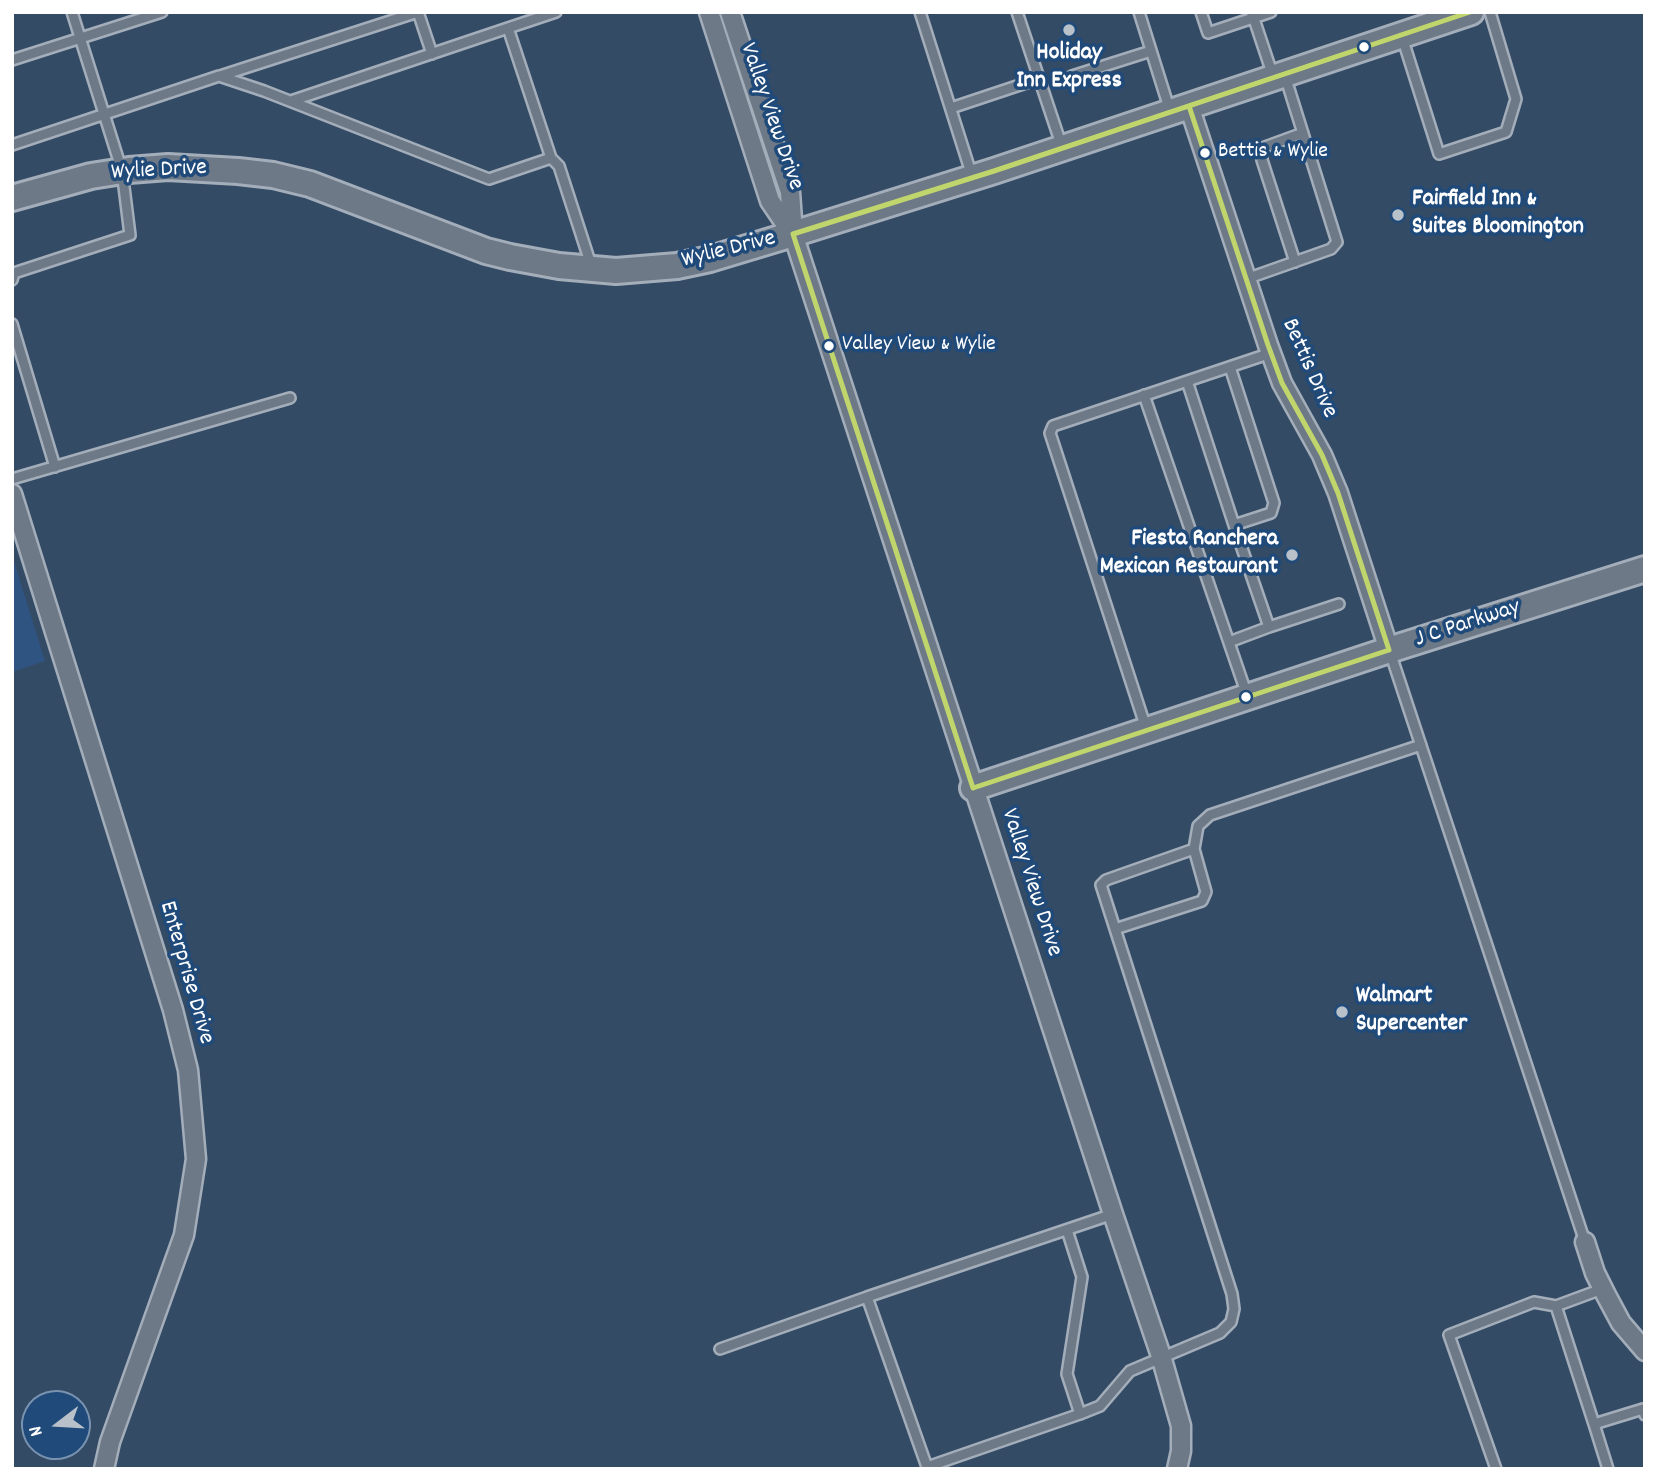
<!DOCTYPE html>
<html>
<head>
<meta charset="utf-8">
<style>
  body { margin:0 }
  #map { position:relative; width:1657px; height:1481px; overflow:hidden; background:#344b65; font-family:Dekko,sans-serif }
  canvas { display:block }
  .frame { position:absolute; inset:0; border:14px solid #fff; pointer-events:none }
  .north { position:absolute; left:21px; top:1390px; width:70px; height:70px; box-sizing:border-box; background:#1f4a7a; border:2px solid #7992af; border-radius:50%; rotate:253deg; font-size:19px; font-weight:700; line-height:28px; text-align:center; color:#fff }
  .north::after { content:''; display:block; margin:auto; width:24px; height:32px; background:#b8c0c9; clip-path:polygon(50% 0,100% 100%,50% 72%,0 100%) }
</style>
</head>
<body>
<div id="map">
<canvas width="1657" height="1481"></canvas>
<div class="frame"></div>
<div class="north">N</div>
</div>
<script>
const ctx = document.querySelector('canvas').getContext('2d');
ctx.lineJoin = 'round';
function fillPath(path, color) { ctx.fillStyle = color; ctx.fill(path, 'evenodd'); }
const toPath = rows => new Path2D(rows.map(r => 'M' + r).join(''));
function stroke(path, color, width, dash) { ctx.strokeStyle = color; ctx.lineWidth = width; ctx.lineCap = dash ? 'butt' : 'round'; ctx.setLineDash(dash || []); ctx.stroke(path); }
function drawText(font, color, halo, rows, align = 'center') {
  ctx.font = font + ' Dekko,sans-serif'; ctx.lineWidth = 7; ctx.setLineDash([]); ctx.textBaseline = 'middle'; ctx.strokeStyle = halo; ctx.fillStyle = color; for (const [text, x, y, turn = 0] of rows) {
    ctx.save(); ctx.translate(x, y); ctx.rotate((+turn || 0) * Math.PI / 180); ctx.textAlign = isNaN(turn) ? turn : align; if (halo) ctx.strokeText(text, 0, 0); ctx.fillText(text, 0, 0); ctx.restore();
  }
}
fillPath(toPath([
  [12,555,45,661,12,672]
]), '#305481');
const lane = toPath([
  [418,12,432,54],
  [556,12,508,28,551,158,559,166,591,265],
  [920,12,972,176],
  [1017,12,1062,147],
  [1139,12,1170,111],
  [1201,12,1208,33,1271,12],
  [1252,13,1273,76],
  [1402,37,1439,154,1506,132,1516,99,1490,12],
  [12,60,162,12],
  [220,76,418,12],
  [1072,76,1151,51],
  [291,101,508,28],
  [951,108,1038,79],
  [12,145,219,76,264,91,489,179,551,158],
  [1295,262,1262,160,1262,148,1303,133],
  [1246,279,1331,249,1337,242,1285,76],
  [12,280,14,273,130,235,122,171,72,12],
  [12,324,55,467],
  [1187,381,1234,525],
  [1144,395,1247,695],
  [12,479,290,398],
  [1269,627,1339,604],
  [1229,642,1269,627,1234,525,1271,513,1274,503,1230,367],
  [1390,652,1585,1242],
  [1146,728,1050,433,1053,426,1271,353],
  [1115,929,1202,901,1206,892,1194,849],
  [1067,1230,1082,1277,1067,1374,1080,1414,1100,1406,1130,1371,1220,1333,1231,1322,1234,1309,1232,1294,1101,885,1106,880,1194,849,1198,826,1210,815,1421,745],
  [867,1297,1113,1214],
  [1556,1306,1602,1289],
  [720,1349,867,1297,927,1467,1080,1414],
  [1496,1469,1449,1335,1534,1302,1556,1306,1594,1424],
  [1608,1469,1594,1424,1643,1409,1645,1415]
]);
const street = toPath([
  [709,12,770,201,791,232],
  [730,12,790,192,793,234,1113,1214,1161,1356,1181,1426,1181,1451,1177,1469],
  [1189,106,1268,345,1282,383,1322,455,1338,493,1389,650],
  [12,494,173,1010,188,1070,196,1159,184,1235,110,1442,104,1469],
  [1585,1242,1595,1273,1606,1295,1621,1323,1645,1351]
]);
const secondary = toPath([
  [12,198,91,176,129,170,168,167,238,171,273,175,310,184,486,251,510,257,559,266,616,271,677,266,710,259,793,234,994,171,1471,12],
  [973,788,1389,650,1645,569]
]);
stroke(lane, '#a4aeba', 14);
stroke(street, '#a4aeba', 23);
stroke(secondary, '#a4aeba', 30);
stroke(lane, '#6d7986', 9);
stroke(street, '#6d7986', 18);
stroke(secondary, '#6d7986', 24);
stroke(toPath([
  [1189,106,1268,345,1282,383,1322,455,1338,493,1389,650],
  [793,234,994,171,1470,12],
  [793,234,973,788],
  [973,788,1389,650]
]), '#c0d66c', 5);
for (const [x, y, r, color] of [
  [1069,30,7,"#b8c0c9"],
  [1364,47,6,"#fff"],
  [1205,153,6,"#fff"],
  [1398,215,7,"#b8c0c9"],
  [829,346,6,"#fff"],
  [1292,555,7,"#b8c0c9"],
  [1246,697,6,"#fff"],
  [1342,1012,7,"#b8c0c9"]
]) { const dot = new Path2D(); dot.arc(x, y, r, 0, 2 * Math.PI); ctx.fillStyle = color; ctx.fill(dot); stroke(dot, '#1f4a7a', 2.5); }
drawText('22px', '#fff', '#1f4a7a', [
  ["Bettis & Wylie",1218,153],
  ["Valley View & Wylie",842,346]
], 'left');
drawText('bold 24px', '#fff', '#1f4a7a', [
  ["Holiday",1069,55,"center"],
  ["Inn Express",1069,83,"center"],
  ["Fairfield Inn &",1412,201],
  ["Suites Bloomington",1412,229],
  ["Fiesta Ranchera",1278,541,"right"],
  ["Mexican Restaurant",1278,569,"right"],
  ["Walmart",1356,998],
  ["Supercenter",1356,1026]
], 'left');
drawText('24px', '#fff', '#1f4a7a', [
  ["Valley View Drive",770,117,71],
  ["Wylie Drive",159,172,-3],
  ["Wylie Drive",729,251,-14],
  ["Bettis Drive",1308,369,66],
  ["J C Parkway",1468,625,-18],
  ["Valley View Drive",1030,883,72],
  ["Enterprise Drive",185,973,74]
]);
</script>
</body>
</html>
